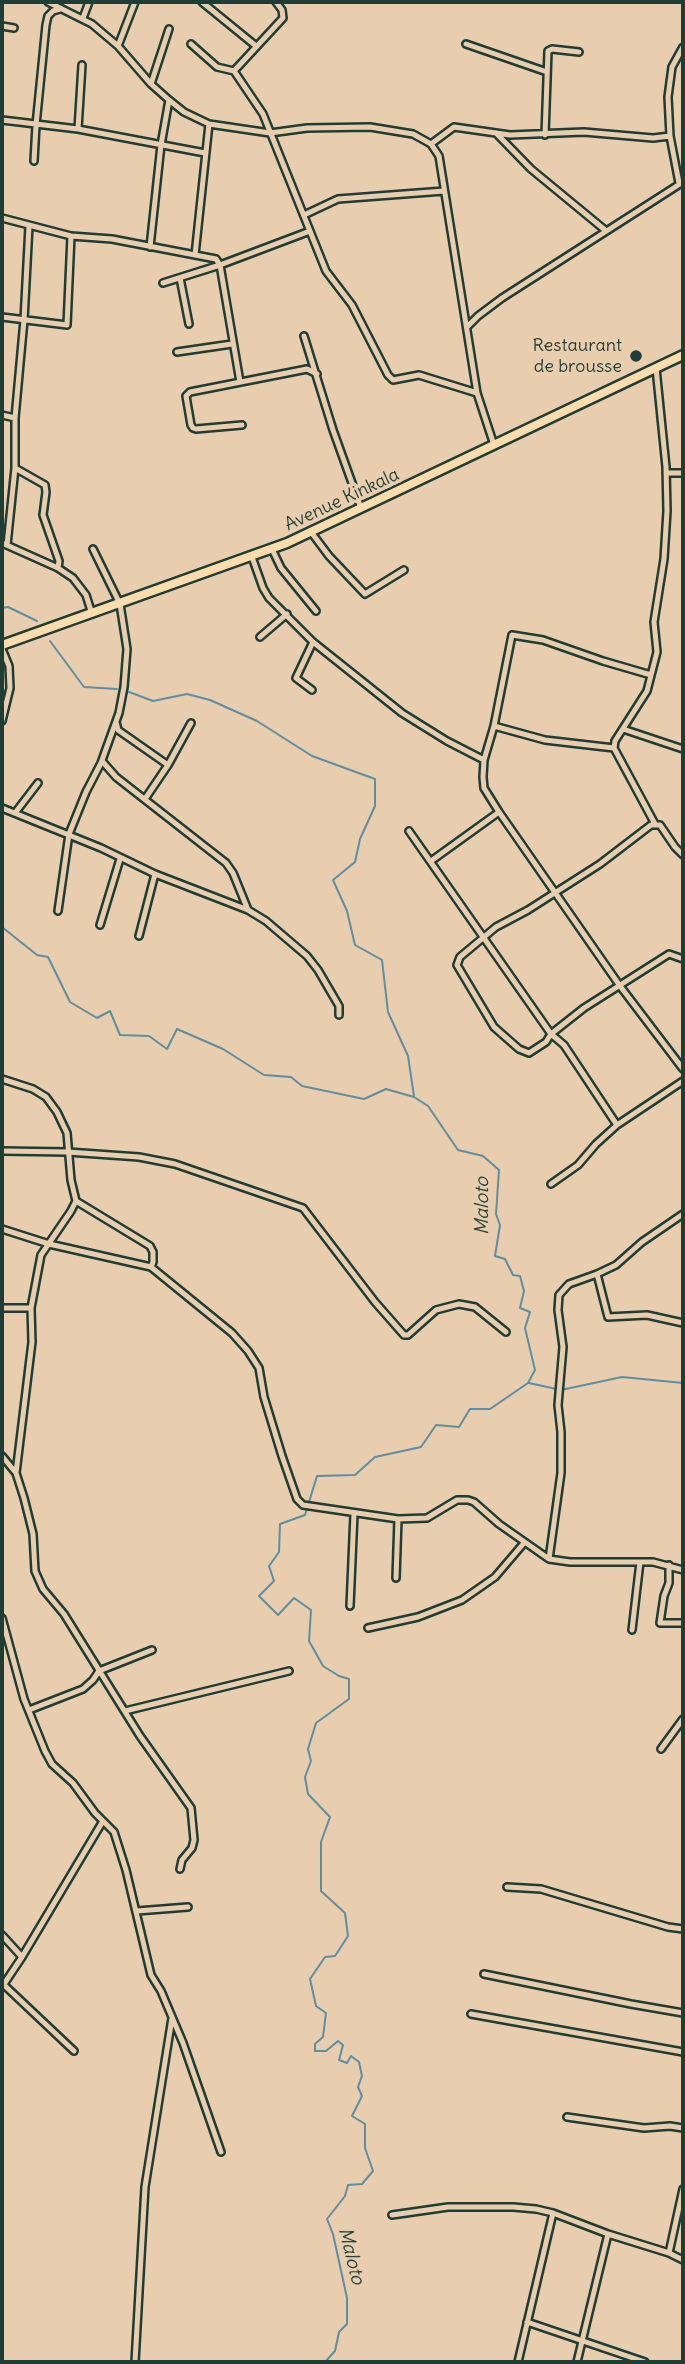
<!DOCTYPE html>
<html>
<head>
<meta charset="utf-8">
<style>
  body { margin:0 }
  #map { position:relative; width:685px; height:2364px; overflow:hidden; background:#e8ceaf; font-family:Delius,sans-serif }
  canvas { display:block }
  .frame { position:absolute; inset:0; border:4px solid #1f3d34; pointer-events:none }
</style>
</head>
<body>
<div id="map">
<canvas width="685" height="2364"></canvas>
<div class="frame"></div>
</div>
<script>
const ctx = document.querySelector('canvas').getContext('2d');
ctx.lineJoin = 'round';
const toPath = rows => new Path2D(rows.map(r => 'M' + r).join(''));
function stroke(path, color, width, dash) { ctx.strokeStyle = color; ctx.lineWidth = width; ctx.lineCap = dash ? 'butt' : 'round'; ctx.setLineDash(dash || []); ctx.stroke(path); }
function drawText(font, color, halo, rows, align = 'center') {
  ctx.font = font + ' Delius,sans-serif'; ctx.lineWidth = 7; ctx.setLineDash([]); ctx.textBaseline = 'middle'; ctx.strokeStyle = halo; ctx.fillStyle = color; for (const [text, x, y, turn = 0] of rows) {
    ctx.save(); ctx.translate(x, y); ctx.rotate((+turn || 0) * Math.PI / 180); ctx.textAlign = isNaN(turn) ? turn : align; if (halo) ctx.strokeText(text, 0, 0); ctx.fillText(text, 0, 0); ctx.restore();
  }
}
stroke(toPath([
  [2,608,8,607,37,621],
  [50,641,84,687,117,689],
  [129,692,153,701,187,694,210,700,257,721,312,756,375,779,375,806,360,839,355,862,333,880,347,911,355,945,382,960,388,1012,408,1056,414,1096],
  [2,927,37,955,48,957,70,1002,97,1018,110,1011,120,1035,149,1036,167,1049,177,1029,223,1049,264,1075,291,1077,302,1086,364,1099,386,1089,414,1097,428,1106,458,1150,483,1156,499,1170,496,1214,500,1225,495,1256,505,1259,513,1275,520,1276,524,1291,520,1308,530,1312,525,1328,535,1370,528,1383,490,1409,470,1409,459,1427,436,1425,421,1447,375,1457,355,1475,317,1476,305,1515,280,1524,279,1552,269,1566,274,1581,259,1596,278,1615,294,1598,311,1610,309,1641,323,1666,339,1676,349,1679,349,1699,316,1723,308,1749,311,1761,305,1777,308,1794,330,1817,321,1842,321,1891,345,1913,348,1936,335,1956,325,1957,310,1979,316,2006,326,2013,323,2037,315,2044,315,2051,326,2051,338,2041,343,2045,339,2060,347,2063,351,2056,359,2062,362,2076,358,2087,362,2096,352,2116,365,2124,365,2148,373,2171,362,2184,348,2185,345,2196,327,2219,333,2234,347,2298,347,2324,339,2332,335,2351,325,2362],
  [529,1383,561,1390,622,1377,683,1383]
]), '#5f8ea1', 2);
const minor = toPath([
  [48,2,92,24,118,46,151,84,169,100,184,112,209,124,270,133,307,128,370,127,413,134,431,144,454,127,510,135,584,132,653,138,670,136,679,183],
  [202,2,256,46],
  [83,18,89,2],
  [2,26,14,28],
  [191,44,217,67,234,71],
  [466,44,547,72],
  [118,46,135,2],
  [234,71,263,114,326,271,352,305,388,375,393,380,419,375,477,393],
  [234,71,283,18,282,10,276,2],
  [151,84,169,29],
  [2,120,78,129,205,153],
  [78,129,82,65],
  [496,133,531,169,605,230],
  [545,135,548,51,552,49,579,52],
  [670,136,668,97,672,67,683,47],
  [431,144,439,156,477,393,494,445],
  [34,161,36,125,46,25,48,16,53,11,60,9],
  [304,215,338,199,444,191],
  [2,218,71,236,112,239,216,259,220,265,240,382],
  [150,247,161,145,169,100],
  [195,255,209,124],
  [180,278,189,324],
  [163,283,220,265,310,231],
  [2,317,67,325,71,236],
  [467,327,478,316,502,298,683,182],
  [304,336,333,430,361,508],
  [177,352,232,344],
  [2,415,15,418],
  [242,425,196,429,193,428,191,425,186,396,190,392,307,369,317,374],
  [15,468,45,485,46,492,43,515,59,561,58,568],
  [666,473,683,473],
  [311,532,329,556,365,594,404,570],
  [2,543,58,568,73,578,86,595,92,614],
  [7,545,15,468,15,418,24,320,29,226],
  [272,549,281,568,316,611],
  [252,557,263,588,269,598,313,642,402,713,447,741,484,760],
  [260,637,287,614],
  [2,649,9,666,10,688,2,721],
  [651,675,603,661,543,640,512,635,494,726,484,760,483,777,484,788,499,812,620,986,683,1069],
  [312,690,296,678,313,642],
  [116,722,118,730,168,765],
  [494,726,545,740,614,748,655,824],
  [623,729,683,749],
  [614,748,615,741,647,691,657,652,654,622,664,559,667,511,666,467,656,368],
  [102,761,116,777,226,863,233,873,248,910],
  [145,799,168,765,191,723],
  [2,808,101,848,155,874,248,910,266,921,307,956,318,970,339,1006,339,1015],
  [15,813,38,783],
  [409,831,551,1034,564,1045,617,1125],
  [683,855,675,847,660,825,651,825,600,864,528,910,496,927,460,957,457,965,494,1027,519,1049,529,1053,546,1042,551,1034,584,1008,669,954,683,959],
  [431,861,499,812],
  [58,911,69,834,86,792,101,763,119,713,124,687,127,649,120,604,93,549],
  [100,925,120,859],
  [139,936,155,874],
  [2,1079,33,1089,46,1097,57,1112,67,1133,71,1180,76,1201,71,1211,41,1255,31,1308,32,1342,16,1473],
  [2,1151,68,1152,139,1157,175,1164,303,1208,375,1302,404,1335,408,1335,436,1310,459,1304,475,1307,506,1332],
  [551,1184,578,1165,596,1144,617,1125,683,1081],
  [76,1201,150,1246,153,1252,153,1262,151,1267],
  [2,1229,49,1244,151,1267,232,1333,248,1351,259,1368,264,1397,282,1456,297,1499,303,1505,398,1519,427,1518,457,1500,468,1500,474,1502,499,1524,549,1559,570,1562,653,1562,683,1570],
  [597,1274,608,1317,647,1315,683,1323],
  [2,1308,31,1308],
  [2,1456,16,1473,24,1498,33,1534,35,1571,43,1589,64,1614,140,1736,191,1808,194,1840,192,1848,182,1860,180,1869],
  [549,1559,561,1473,561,1432,558,1405,563,1347,558,1310,559,1295,569,1284,597,1274,616,1265,642,1242,683,1214],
  [669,1565,669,1583,664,1596,660,1623,683,1623],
  [396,1578,398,1519],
  [350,1606,354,1514],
  [2,1618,24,1699,45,1751,52,1764,73,1783,95,1813,114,1832,126,1870,151,1975,161,1991,183,2043,221,2152],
  [368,1628,418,1617,462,1600,495,1577,524,1543],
  [632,1630,640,1562],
  [29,1710,83,1689,93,1680,99,1671,152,1650],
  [125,1711,289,1671],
  [661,1749,683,1719],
  [507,1887,541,1889,668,1927,683,1929],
  [137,1911,188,1907],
  [2,1935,22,1957],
  [484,1974,631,2004,683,2013],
  [3,1984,74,2051],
  [2,1987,22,1957,103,1821],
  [471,2014,683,2052],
  [567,2117,644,2128,670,2126,683,2128],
  [392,2215,448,2207,513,2207,536,2209,553,2213,608,2234,669,2253,683,2260],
  [669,2253,683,2189],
  [527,2322,645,2362],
  [135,2362,145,2187,172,2018],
  [518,2362,553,2213],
  [577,2362,608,2234]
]);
const primary = toPath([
  [2,645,287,543,683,355]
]);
stroke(minor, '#1f3d34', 10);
stroke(primary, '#1f3d34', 13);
stroke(minor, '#e8ceaf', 5);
stroke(primary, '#fcdcac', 8);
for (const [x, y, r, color] of [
  [636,356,7,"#1f3d34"]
]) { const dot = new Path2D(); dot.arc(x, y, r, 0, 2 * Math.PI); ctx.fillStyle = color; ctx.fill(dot); stroke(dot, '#e8ceaf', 2.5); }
drawText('18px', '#1f3d34', '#e8ceaf', [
  ["Restaurant",622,346],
  ["de brousse",622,367]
], 'right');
drawText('18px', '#1f3d34', '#e8ceaf', [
  ["Avenue Kinkala",342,500,-25]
]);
drawText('italic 19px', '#24443d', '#e8ceaf', [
  ["Maloto",483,1206,-90],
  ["Maloto",351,2256,76]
]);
</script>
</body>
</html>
